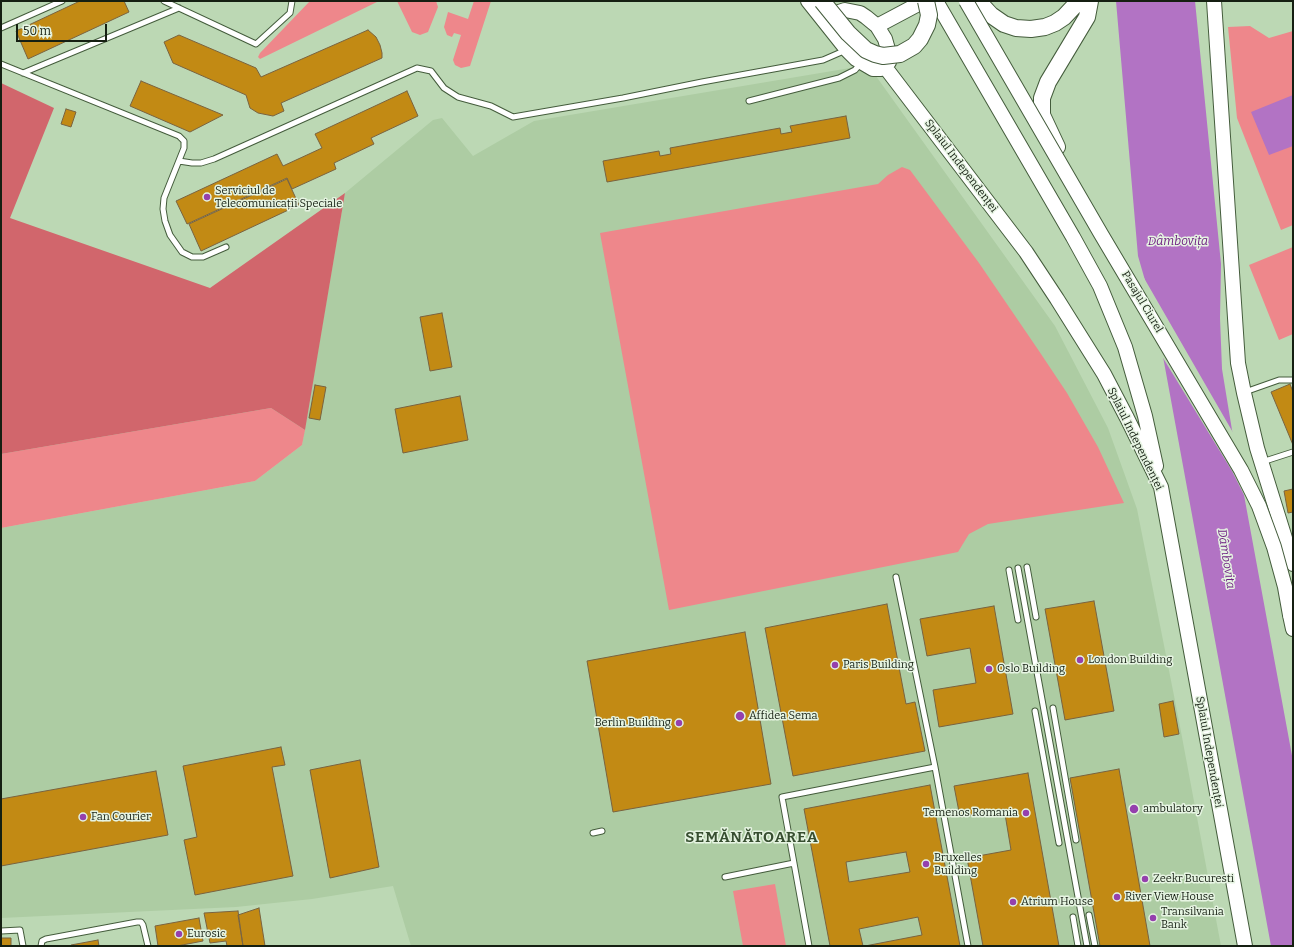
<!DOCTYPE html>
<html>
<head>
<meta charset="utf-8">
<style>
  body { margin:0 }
  #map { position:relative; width:1294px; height:947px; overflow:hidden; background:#bcd8b4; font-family:Bitter,serif }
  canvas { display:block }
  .frame { position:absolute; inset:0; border:2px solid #151f12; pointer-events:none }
  .scale { position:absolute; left:16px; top:24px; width:91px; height:18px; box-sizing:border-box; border:2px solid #151f12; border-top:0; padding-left:5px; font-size:12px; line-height:14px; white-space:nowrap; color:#151f12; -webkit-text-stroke:3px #e6f4e2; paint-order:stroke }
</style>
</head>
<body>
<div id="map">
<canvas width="1294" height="947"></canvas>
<div class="frame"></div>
<div class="scale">50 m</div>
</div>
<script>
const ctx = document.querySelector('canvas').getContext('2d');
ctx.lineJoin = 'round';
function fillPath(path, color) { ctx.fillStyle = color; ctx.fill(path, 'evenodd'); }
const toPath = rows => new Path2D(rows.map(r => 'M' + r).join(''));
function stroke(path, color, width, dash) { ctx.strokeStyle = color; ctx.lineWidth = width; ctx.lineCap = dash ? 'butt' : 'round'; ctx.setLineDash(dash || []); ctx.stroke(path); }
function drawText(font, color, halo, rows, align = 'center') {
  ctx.font = font + ' Bitter,serif'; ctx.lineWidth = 3; ctx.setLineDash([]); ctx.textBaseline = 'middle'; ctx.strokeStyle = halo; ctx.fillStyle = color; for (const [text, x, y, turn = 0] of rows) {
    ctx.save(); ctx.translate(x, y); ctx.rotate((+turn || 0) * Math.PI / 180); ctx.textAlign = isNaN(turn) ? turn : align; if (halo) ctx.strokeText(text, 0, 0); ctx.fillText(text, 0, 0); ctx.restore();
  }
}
fillPath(toPath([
  [868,65,1055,326,1108,428,1137,509,1179,721,1221,946,411,946,393,886,312,899,236,907,1,918,1,528,255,481,302,445,345,193,433,120,442,118,473,156,534,121]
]), '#adcca3');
fillPath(toPath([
  [310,1,379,1,260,59,258,57,260,53],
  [397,1,436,1,438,7,428,32,420,35,412,32],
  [474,1,491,1,470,66,461,68,455,65,453,60,461,35,454,33,452,37,447,35,444,27,448,12,468,19],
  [1250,26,1269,38,1293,31,1293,225,1281,230,1237,118,1228,27],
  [902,167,910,170,979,263,1039,351,1067,393,1098,447,1124,503,988,524,969,534,958,552,669,610,600,233,878,184,888,175],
  [1293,247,1293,334,1279,340,1249,265],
  [271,408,305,430,302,445,255,481,1,528,1,454],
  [775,884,786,946,743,946,733,891]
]), '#ee878b');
fillPath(toPath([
  [1,83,54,108,10,218,210,288,345,193,305,430,271,408,1,454]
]), '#d1666c');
fillPath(toPath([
  [1116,1,1195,1,1221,264,1220,318,1222,369,1232,430,1293,761,1293,946,1271,946,1164,362,1153,308,1138,256],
  [1293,95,1293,146,1269,155,1251,112]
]), '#b273c4');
fillPath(toPath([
  [1140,271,1235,436,1247,501,1232,471,1160,353,1151,309]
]), '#bcd8b4');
const building = toPath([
  [80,1,124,1,129,12,28,59,16,31,80,1],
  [368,30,376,37,380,45,382,53,382,58,281,103,284,111,273,116,258,113,250,108,246,95,173,63,164,42,179,35,256,68,261,77,368,30],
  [141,81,223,115,190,132,130,106,141,81],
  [407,91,418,116,371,138,374,144,334,163,336,169,292,189,287,178,187,224,176,201,277,154,283,166,322,148,315,134,407,91],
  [66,109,76,112,71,127,61,124,66,109],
  [846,116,850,138,607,182,603,161,659,151,660,156,671,154,670,148,780,128,781,134,792,132,790,126,846,116],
  [287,179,299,205,201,251,189,224,287,179],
  [442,313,452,367,430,371,420,317,442,313],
  [1290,384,1293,392,1293,445,1271,392,1290,384],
  [315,385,326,387,320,420,309,418,315,385],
  [460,396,468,440,403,453,395,409,460,396],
  [1293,489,1293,512,1288,513,1284,491,1293,489],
  [1094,601,1114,711,1065,720,1045,609,1094,601],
  [887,604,906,704,915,702,925,751,793,776,765,628,887,604],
  [994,606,1013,714,939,727,933,690,976,683,970,648,927,656,920,619,994,606],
  [745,632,771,784,613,812,587,661,745,632],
  [1173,701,1179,734,1164,737,1159,704,1173,701],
  [281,747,285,765,272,767,293,876,195,895,184,840,197,837,183,766,281,747],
  [360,760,379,867,330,878,310,770,360,760],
  [1119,769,1131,837,1150,946,1100,946,1070,778,1119,769],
  [156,771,168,835,1,866,1,799,156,771],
  [1028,773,1059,946,983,946,967,858,1011,850,1006,820,1004,809,960,817,954,786,1028,773],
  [930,785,960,946,865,946,922,935,918,917,859,929,863,946,830,946,804,809,930,785],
  [906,852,910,872,849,882,846,862,906,852],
  [259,908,265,946,243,946,238,915,259,908],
  [238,911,243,946,227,946,226,941,210,943,204,913,238,911],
  [199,918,203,941,177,946,158,946,155,926,199,918],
  [1,938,11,938,11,946,1,946,1,938],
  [98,940,99,946,71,946,71,945,98,940]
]);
fillPath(building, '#c28a14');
stroke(building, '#796340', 1);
const service = toPath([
  [164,1,256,44,290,13,292,1],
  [1,28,62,1],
  [1,64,179,136,184,141,184,148,164,198,163,209,165,221,170,235,182,252,192,257,203,257,226,247],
  [23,73,179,8],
  [749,101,839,78,855,70,861,63],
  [179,161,192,163,201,163,214,159,417,68,431,71,444,88,458,97,491,106,513,117,623,98,702,82,823,60,846,50],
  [1245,392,1279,380,1293,380],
  [1262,462,1293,452],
  [1027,567,1036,617],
  [1018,568,1087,946],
  [1009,570,1018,620],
  [896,577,935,767,968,946],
  [1053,708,1076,840],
  [1035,711,1059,843],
  [593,833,602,831],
  [725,877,794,863],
  [1089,915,1095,946],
  [1073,917,1078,946],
  [1,931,20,930,23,946],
  [41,946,42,941,46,939,137,922,141,922,143,925,148,946],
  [809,946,782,797,935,767]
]);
const secondary = toPath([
  [808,1,847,50,856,59,873,69,881,69,885,67,889,62,889,53,885,39,877,26,866,17,860,13,845,10,839,12,824,21],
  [936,1,1073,237,1100,286,1125,347,1145,416,1156,466],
  [1214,1,1238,363,1244,393,1257,448,1293,564],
  [877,26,924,1],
  [885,67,1026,252,1057,299,1104,374,1127,418,1161,487,1245,946],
  [1290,615,1293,629]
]);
const primary = toPath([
  [978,1,991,15,1004,24,1016,28,1031,29,1045,27,1055,23,1064,17,1079,1],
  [1057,147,1042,115,1042,98,1048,82,1087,17,1090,1]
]);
stroke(service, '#445c3c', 7);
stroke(secondary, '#445c3c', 16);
stroke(primary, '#445c3c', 18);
stroke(service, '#fff', 5);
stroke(secondary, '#fff', 14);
stroke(primary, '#fff', 16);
const secondaryBridge = toPath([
  [966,1,1101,234,1241,470,1259,506,1274,547,1285,587,1290,615]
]);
const primaryBridge = toPath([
  [822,1,848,33,866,50,875,54,883,56,900,54,914,46,920,39,927,25,929,15,926,1]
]);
stroke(secondaryBridge, '#445c3c', 16, []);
stroke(primaryBridge, '#445c3c', 18, []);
stroke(secondaryBridge, '#fff', 14);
stroke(primaryBridge, '#fff', 16);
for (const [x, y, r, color] of [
  [207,197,4,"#9540ad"],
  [1080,660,4,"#9540ad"],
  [835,665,4,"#9540ad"],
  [989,669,4,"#9540ad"],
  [740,716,5,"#9540ad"],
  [679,723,4,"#9540ad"],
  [1134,809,5,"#9540ad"],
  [1026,813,4,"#9540ad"],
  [83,817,4,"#9540ad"],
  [926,864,4,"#9540ad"],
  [1145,879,4,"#9540ad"],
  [1117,897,4,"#9540ad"],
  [1013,902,4,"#9540ad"],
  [1153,918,4,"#9540ad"],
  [179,934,4,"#9540ad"]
]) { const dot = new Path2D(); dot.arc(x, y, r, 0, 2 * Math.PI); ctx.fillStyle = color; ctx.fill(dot); stroke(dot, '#e6f4e2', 1.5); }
drawText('11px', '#151f12', '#e6f4e2', [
  ["Splaiul Independenței",961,166,53],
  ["Pasajul Ciurel",1142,302,59],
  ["Splaiul Independenței",1135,439,64],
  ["Splaiul Independenței",1209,752,80]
]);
drawText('11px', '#151f12', '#e6f4e2', [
  ["Serviciul de",215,191],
  ["Telecomunicații Speciale",215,204],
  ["London Building",1088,660],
  ["Paris Building",843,665],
  ["Oslo Building",997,669],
  ["Affidea Sema",749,716],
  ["Berlin Building",671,723,"right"],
  ["ambulatory",1143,809],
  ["Temenos Romania",1018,813,"right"],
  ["Fan Courier",91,817],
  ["Bruxelles",934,858],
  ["Building",934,871],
  ["Zeekr Bucuresti",1153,879],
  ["River View House",1125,897],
  ["Atrium House",1021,902],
  ["Transilvania",1161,912],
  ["Bank",1161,925],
  ["Eurosic",187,934]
], 'left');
drawText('italic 12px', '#6d1e81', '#e6f4e2', [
  ["Dâmbovița",1178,242],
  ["Dâmbovița",1226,559,81]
]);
ctx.letterSpacing = '1px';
drawText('bold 15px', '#374e30', '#e6f4e2', [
  ["SEMĂNĂTOAREA",752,838]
]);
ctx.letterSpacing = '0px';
</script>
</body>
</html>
